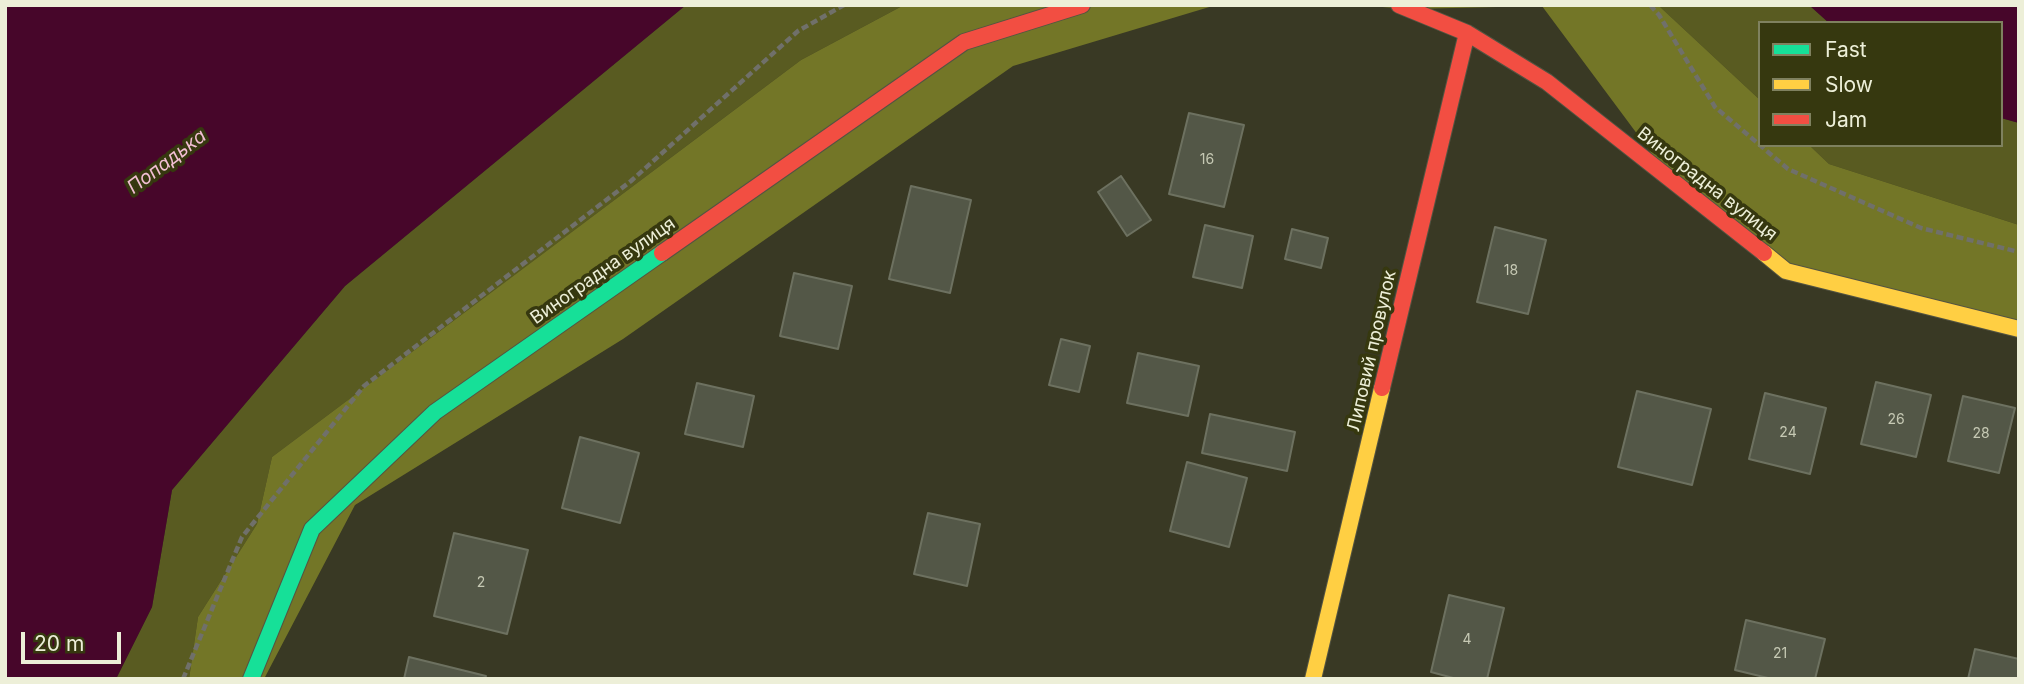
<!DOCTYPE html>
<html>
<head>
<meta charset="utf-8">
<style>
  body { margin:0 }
  #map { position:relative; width:2024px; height:684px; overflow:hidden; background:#393924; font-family:Inter,sans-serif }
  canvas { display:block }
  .frame { position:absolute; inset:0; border:7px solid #edefd8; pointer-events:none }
  .legend { position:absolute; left:1758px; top:21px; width:245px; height:126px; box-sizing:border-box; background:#36380f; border:2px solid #7f815f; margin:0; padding:9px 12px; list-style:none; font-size:21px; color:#edefd8 }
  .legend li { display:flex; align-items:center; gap:14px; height:35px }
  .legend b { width:35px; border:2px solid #7f815f }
  .scale { position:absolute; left:21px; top:632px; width:100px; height:32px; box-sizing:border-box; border:4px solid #edefd8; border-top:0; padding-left:9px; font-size:21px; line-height:24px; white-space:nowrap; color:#edefd8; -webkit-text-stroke:5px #36380f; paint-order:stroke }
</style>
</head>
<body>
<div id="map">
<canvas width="2024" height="684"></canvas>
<div class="frame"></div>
<ul class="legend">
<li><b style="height:9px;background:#16e098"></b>Fast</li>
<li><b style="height:9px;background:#ffcf43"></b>Slow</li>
<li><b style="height:9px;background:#f24e42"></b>Jam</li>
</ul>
<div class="scale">20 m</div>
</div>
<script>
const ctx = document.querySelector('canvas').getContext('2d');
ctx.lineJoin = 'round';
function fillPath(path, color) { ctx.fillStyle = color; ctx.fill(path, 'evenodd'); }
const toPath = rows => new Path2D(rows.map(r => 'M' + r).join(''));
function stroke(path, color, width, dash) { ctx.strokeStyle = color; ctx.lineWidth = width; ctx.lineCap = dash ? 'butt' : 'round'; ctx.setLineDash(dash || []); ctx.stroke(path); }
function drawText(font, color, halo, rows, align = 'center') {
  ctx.font = font + ' Inter,sans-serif'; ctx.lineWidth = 7; ctx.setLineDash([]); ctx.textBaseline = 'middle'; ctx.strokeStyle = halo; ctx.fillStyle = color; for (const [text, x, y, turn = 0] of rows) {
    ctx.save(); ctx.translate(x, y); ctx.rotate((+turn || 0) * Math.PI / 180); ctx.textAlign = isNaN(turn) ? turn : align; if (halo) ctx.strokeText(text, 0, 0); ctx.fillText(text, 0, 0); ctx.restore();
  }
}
fillPath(toPath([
  [686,5,904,5,801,60,272,457,257,524,198,617,189,679,116,679,152,607,172,490,345,286],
  [1658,5,1809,5,1829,23,1760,23,1760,100],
  [2001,118,2019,123,2019,225,1829,164,1809,145,2001,145]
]), '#595b21');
fillPath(toPath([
  [904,5,1216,5,1013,66,623,339,355,505,264,679,189,679,198,617,257,524,272,457,801,60],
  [1357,5,1658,5,1760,100,1760,145,1809,145,1829,164,2019,225,2019,325,1767,264,1658,162,1542,6,1408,9]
]), '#737627');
fillPath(toPath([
  [5,5,686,5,345,286,172,490,152,607,116,679,5,679],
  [1809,5,2019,5,2019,123,2001,118,2001,23,1829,23]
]), '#47062a');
const building = toPath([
  [1189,113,1244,125,1224,207,1169,194,1189,113],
  [1121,176,1151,220,1127,236,1098,192,1121,176],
  [911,186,971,200,950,293,889,279,911,186],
  [1205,225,1253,236,1242,288,1193,277,1205,225],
  [1495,227,1546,240,1528,314,1477,302,1495,227],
  [1292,229,1328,238,1321,268,1285,259,1292,229],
  [794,273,852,286,838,349,780,336,794,273],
  [1061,339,1090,346,1079,392,1049,385,1061,339],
  [1138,353,1199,366,1188,416,1127,403,1138,353],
  [1876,382,1931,395,1916,457,1861,444,1876,382],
  [697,383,754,396,743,447,685,434,697,383],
  [1637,391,1711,409,1692,485,1618,467,1637,391],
  [1765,393,1826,408,1810,474,1749,459,1765,393],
  [1963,396,2015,408,1999,473,1948,461,1963,396],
  [1210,414,1295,432,1287,471,1202,453,1210,414],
  [580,437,639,453,620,523,562,508,580,437],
  [1187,462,1247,478,1229,547,1170,531,1187,462],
  [928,513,980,524,967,586,914,574,928,513],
  [454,533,528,550,507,634,434,616,454,533],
  [1449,595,1504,608,1487,679,1457,679,1431,672,1449,595],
  [1746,620,1825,639,1815,679,1772,679,1735,670,1746,620],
  [1975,649,2019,659,2019,679,1968,679,1975,649],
  [409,657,486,676,485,679,404,679,409,657]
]);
fillPath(building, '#535747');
stroke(building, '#6d7160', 2);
const fast = toPath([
  [251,679,312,529,435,412,662,253]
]);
const slow = toPath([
  [1764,253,1786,271,2019,329],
  [1313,679,1382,388]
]);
const jam = toPath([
  [1399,5,1467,33,1547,82,1764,253],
  [662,253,964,42,1082,5],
  [1382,388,1467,33]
]);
stroke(fast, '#545442', 18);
stroke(slow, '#545442', 18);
stroke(jam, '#545442', 18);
stroke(toPath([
  [1650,5,1659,15,1715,107,1788,169,1921,228,2019,252],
  [183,679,242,537,364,386,631,181,798,31,844,5]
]), '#70706a', 4.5, [7, 3.5]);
stroke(fast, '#16e098', 16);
stroke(slow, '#ffcf43', 16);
stroke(jam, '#f24e42', 16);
drawText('14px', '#c6c9b4', null, [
  ["16",1207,160],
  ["18",1511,271],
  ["26",1896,420],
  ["24",1788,433],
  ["28",1981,434],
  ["2",481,583],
  ["4",1467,640],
  ["21",1780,654]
]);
drawText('18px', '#edefd8', '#36380f', [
  ["Виноградна вулиця",1707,184,38],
  ["Виноградна вулиця",603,271,-35],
  ["Липовий провулок",1372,351,-77]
]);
drawText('italic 19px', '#f2bed4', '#36380f', [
  ["Попадька",167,162,-37]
]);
</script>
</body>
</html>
